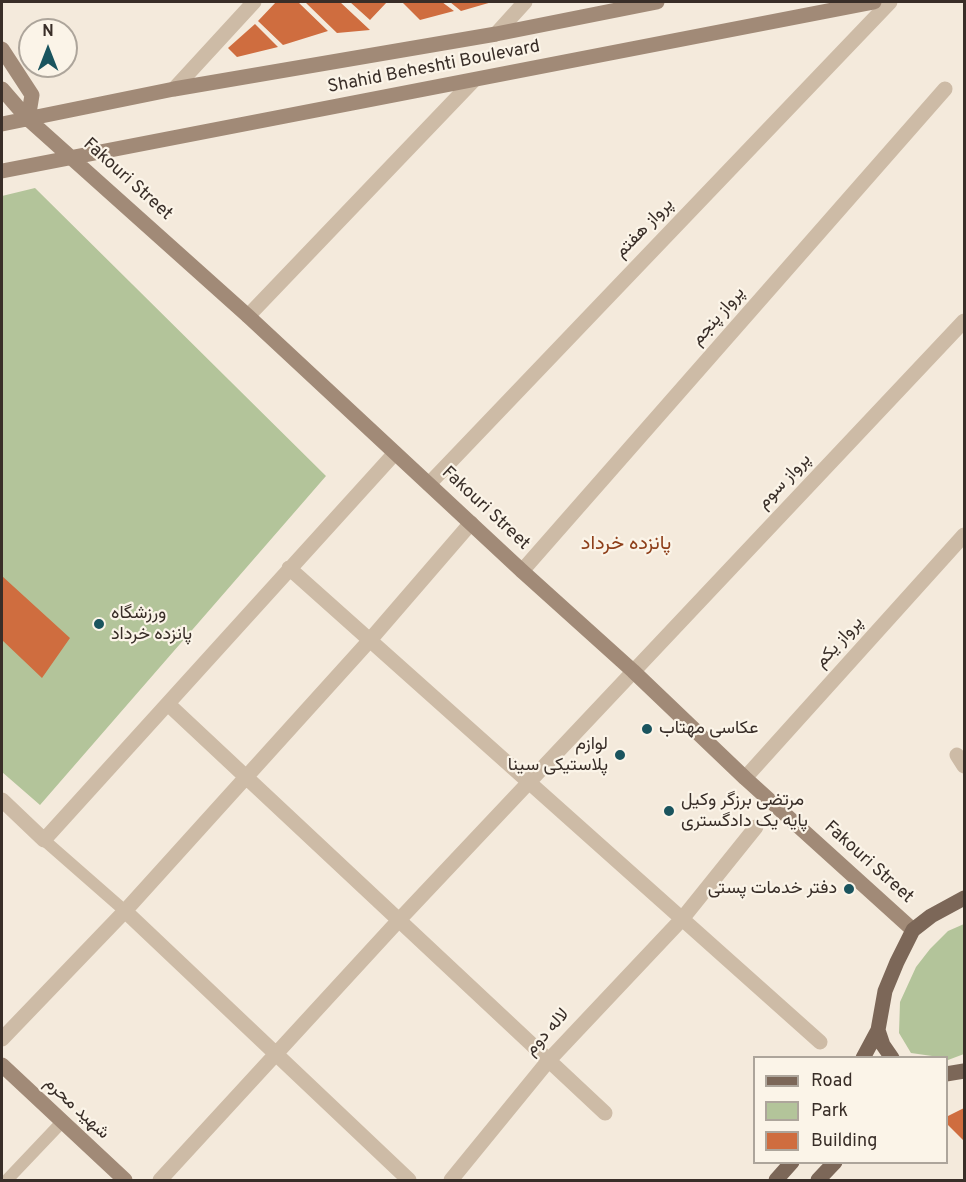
<!DOCTYPE html>
<html>
<head>
<meta charset="utf-8">
<style>
  body { margin:0 }
  #map { position:relative; width:966px; height:1182px; overflow:hidden; background:#f4eadc; font-family:Overpass,sans-serif }
  canvas { display:block }
  .frame { position:absolute; inset:0; border:3px solid #392e28; pointer-events:none }
  .legend { position:absolute; left:753px; top:1056px; width:195px; height:108px; box-sizing:border-box; background:#fbf4e8; border:2px solid #ada59b; margin:0; padding:8px 10px; list-style:none; font-size:18px; color:#392e28 }
  .legend li { display:flex; align-items:center; gap:12px; height:30px }
  .legend b { width:30px; border:2px solid #ada59b }
  .north { position:absolute; left:18px; top:18px; width:60px; height:60px; box-sizing:border-box; background:#fbf4e8; border:2px solid #ada59b; border-radius:50%; rotate:0deg; font-size:16px; font-weight:700; line-height:24px; text-align:center; color:#392e28 }
  .north::after { content:''; display:block; margin:auto; width:21px; height:27px; background:#1a545e; clip-path:polygon(50% 0,100% 100%,50% 72%,0 100%) }
</style>
</head>
<body>
<div id="map">
<canvas width="966" height="1182"></canvas>
<div class="frame"></div>
<ul class="legend">
<li><b style="height:8px;background:#7c6758"></b>Road</li>
<li><b style="height:16px;background:#b3c49a"></b>Park</li>
<li><b style="height:16px;background:#cf6d3f"></b>Building</li>
</ul>
<div class="north">N</div>
</div>
<script>
const ctx = document.querySelector('canvas').getContext('2d');
ctx.lineJoin = 'round';
function fillPath(path, color) { ctx.fillStyle = color; ctx.fill(path, 'evenodd'); }
const toPath = rows => new Path2D(rows.map(r => 'M' + r).join(''));
function stroke(path, color, width, dash) { ctx.strokeStyle = color; ctx.lineWidth = width; ctx.lineCap = dash ? 'butt' : 'round'; ctx.setLineDash(dash || []); ctx.stroke(path); }
function drawText(font, color, halo, rows, align = 'center') {
  ctx.font = font + ' Overpass,Vazirmatn,sans-serif'; ctx.lineWidth = 4.5; ctx.setLineDash([]); ctx.textBaseline = 'middle'; ctx.strokeStyle = halo; ctx.fillStyle = color; for (const [text, x, y, turn = 0] of rows) {
    ctx.save(); ctx.translate(x, y); ctx.rotate((+turn || 0) * Math.PI / 180); ctx.textAlign = isNaN(turn) ? turn : align; if (halo) ctx.strokeText(text, 0, 0); ctx.fillText(text, 0, 0); ctx.restore();
  }
}
fillPath(toPath([
  [35,188,326,476,40,805,2,772,2,196],
  [964,924,964,1054,948,1060,946,1058,911,1053,899,1033,900,1002,916,967,930,949,948,931]
]), '#b3c49a');
fillPath(toPath([
  [276,2,298,2,328,31,283,45,258,21],
  [305,2,340,2,370,30,337,33],
  [350,2,387,2,370,20],
  [402,2,442,2,454,11,420,20],
  [450,2,492,2,461,11],
  [255,24,278,47,237,57,228,48],
  [2,576,70,638,42,678,2,640],
  [964,1108,964,1141,946,1123,946,1117]
]), '#cf6d3f');
stroke(toPath([
  [44,840,125,911],
  [7,1180,62,1122]
]), '#cdbba6', 12);
stroke(toPath([
  [496,34,525,2],
  [174,89,254,2],
  [248,316,473,81],
  [429,484,890,2],
  [289,568,820,1042],
  [522,571,945,89],
  [168,704,605,1113],
  [957,755,964,766],
  [745,778,964,535],
  [2,800,44,840,395,453],
  [125,911,409,1180],
  [2,1039,125,911,370,640,471,523],
  [160,1180,399,920,964,321],
  [451,1180,549,1060,682,919,756,827]
]), '#cdbba6', 15);
stroke(toPath([
  [2,49,32,95,28,119],
  [2,89,28,119,248,316,522,571,633,671,745,778,913,930],
  [2,124,174,89,496,34,657,2],
  [2,171,874,2],
  [2,1065,125,1180]
]), '#a18a77', 15);
stroke(toPath([
  [863,1058,878,1030],
  [892,1058,883,1045,878,1030,885,991,897,962,913,930,931,916,964,898],
  [946,1074,964,1071],
  [776,1180,792,1162],
  [818,1180,835,1162]
]), '#7c6758', 15);
for (const [x, y, r, color] of [
  [99,624,6,"#1a545e"],
  [647,729,6,"#1a545e"],
  [620,755,6,"#1a545e"],
  [669,811,6,"#1a545e"],
  [849,889,6,"#1a545e"]
]) { const dot = new Path2D(); dot.arc(x, y, r, 0, 2 * Math.PI); ctx.fillStyle = color; ctx.fill(dot); stroke(dot, '#fbf4e8', 2); }
drawText('18px', '#392e28', '#fbf4e8', [
  ["Shahid Beheshti Boulevard",434,68,-11],
  ["Fakouri Street",127,180,42],
  ["پرواز هفتم",645,229,-46],
  ["پرواز پنجم",719,317,-49],
  ["پرواز سوم",785,482,-47],
  ["Fakouri Street",485,509,43],
  ["پرواز یکم",840,643,-48],
  ["Fakouri Street",868,863,42],
  ["لاله دوم",548,1033,-48],
  ["شهید محرم",76,1109,43]
]);
drawText('18px', '#392e28', '#fbf4e8', [
  ["ورزشگاه",111,614],
  ["پانزده خرداد",111,635],
  ["عکاسی مهتاب",659,729],
  ["لوازم",608,745,"right"],
  ["پلاستیکی سینا",608,766,"right"],
  ["مرتضی برزگر وکیل",681,801],
  ["پایه یک دادگستری",681,822],
  ["دفتر خدمات پستی",837,889,"right"]
], 'left');
drawText('20px', '#8e3f1a', '#fbf4e8', [
  ["پانزده خرداد",626,545]
]);
</script>
</body>
</html>
